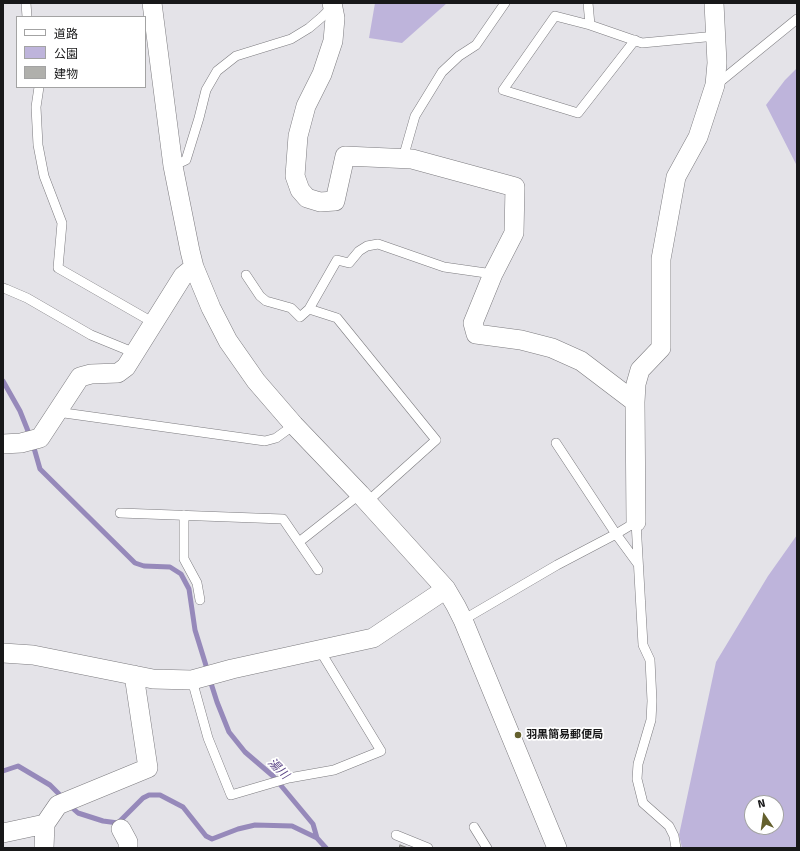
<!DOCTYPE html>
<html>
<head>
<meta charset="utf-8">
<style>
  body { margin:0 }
  #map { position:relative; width:800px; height:851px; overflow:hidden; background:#e4e3e8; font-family:"Fira Sans","Noto Sans JP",sans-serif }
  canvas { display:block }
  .frame { position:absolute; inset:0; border:4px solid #181819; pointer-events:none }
  .legend { position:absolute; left:16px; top:16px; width:130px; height:72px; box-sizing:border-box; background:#fff; border:1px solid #a3a3a3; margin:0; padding:5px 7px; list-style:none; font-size:12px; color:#181819 }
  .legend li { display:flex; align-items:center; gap:8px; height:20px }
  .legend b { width:20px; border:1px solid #a3a3a3 }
  .north { position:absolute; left:744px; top:795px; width:40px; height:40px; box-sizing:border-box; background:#fff; border:1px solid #a3a3a3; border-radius:50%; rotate:347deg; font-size:11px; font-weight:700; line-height:16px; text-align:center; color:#181819 }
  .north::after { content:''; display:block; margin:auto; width:14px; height:18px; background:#64602d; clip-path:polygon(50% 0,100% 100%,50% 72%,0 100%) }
</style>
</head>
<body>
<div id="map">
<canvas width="800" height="851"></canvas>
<div class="frame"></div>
<ul class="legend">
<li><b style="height:5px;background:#fff"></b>道路</li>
<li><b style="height:11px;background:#beb4db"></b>公園</li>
<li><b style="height:11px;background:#b0b0ac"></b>建物</li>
</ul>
<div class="north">N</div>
</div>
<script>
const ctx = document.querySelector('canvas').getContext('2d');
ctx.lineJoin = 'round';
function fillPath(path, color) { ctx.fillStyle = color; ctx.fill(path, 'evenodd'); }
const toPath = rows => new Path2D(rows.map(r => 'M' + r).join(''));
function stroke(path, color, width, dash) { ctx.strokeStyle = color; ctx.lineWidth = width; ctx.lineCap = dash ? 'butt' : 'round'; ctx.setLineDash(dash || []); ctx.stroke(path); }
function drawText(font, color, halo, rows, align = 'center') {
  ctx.font = font + ' "Fira Sans","Noto Sans JP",sans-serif'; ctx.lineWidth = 3.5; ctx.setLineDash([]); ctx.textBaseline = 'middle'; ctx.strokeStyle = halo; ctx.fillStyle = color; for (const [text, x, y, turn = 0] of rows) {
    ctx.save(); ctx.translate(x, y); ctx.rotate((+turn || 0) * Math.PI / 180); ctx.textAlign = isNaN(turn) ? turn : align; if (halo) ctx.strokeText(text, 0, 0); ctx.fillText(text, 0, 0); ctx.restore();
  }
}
fillPath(toPath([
  [375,3,447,3,402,43,369,38],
  [797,68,797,166,766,105,785,80],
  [797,535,797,848,682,848,679,835,716,662,768,576],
  [752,803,776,803,776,827,752,827]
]), '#beb4db');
stroke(toPath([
  [3,381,20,411,32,441,40,469,135,563,144,566,170,567,181,574,189,589,195,630,208,672],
  [210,680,217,702,229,732,245,752,273,776,313,824,317,838,326,848],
  [3,771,18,766,50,785,64,799],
  [69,805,78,813,103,821,118,823,143,798,149,795,160,795,183,807,206,836,212,839,238,829,255,825,292,826,317,838]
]), '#9689ba', 5);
const building = toPath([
  [400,845,408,848,399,848,400,845]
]);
fillPath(building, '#b0b0ac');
stroke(building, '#8a8a86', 1);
const lane = toPath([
  [26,3,27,17],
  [588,3,590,25,642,43,716,36],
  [590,25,555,16,503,90,578,113,635,40],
  [716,85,797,19],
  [39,87,36,107,38,145,44,176,62,223,58,268,154,323],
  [403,158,415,116,442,72,459,56,476,45,505,3],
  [173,166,186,160,199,118,206,90,217,71,236,56,291,39,309,28,322,17,333,6],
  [246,275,260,296,266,301,291,308,300,317,309,309,337,318,436,440,367,502],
  [3,288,6,289,27,298,91,335,135,353],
  [309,309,337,260,349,263,359,251,367,246,378,244,444,267,493,274],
  [57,412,265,441,276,438,294,425],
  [556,443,616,534,638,564],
  [120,513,283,519,318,570],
  [184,515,184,559,197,583,200,600],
  [299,542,360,494],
  [463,620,557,565,616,534,636,522,643,645,650,660,652,701,651,720,638,764,637,779,643,803,669,826,674,836,676,848],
  [192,680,208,738,231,795,289,778,334,770,381,751,319,649],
  [474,827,487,848],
  [396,835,428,848]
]);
const street = toPath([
  [152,3,173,166,190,251,194,267,211,308,228,341,256,381,294,425,360,494,446,589,456,606,463,620,557,848],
  [332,3,335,18,333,41,322,74,306,106,298,136,295,176,300,190,307,198,320,202,335,201,345,156,412,159,515,187,514,233,493,274,473,323,476,334,521,340,552,348,581,361,635,402],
  [3,444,21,443,40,438,80,377,91,374,118,373,126,367,183,276,194,267],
  [636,522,635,402,636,384,640,370,661,348,661,259,676,177,698,137,715,85,717,63,714,3],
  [3,653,33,655,153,679,192,680,232,669,373,638,446,589],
  [121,829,128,842,128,848],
  [3,833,45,824],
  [44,848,45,824,58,805,148,768,134,675]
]);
stroke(lane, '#7c7b7f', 10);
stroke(street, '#7c7b7f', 20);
stroke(lane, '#fff', 9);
stroke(street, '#fff', 19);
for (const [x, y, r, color] of [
  [518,735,4,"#64602d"]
]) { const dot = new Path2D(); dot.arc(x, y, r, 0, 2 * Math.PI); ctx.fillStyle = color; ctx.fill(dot); stroke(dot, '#fff', 1.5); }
drawText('bold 11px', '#181819', '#fff', [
  ["羽黒簡易郵便局",526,735]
], 'left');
drawText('italic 12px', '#5c4787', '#fff', [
  ["湯川",278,769,45]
]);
</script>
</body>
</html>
